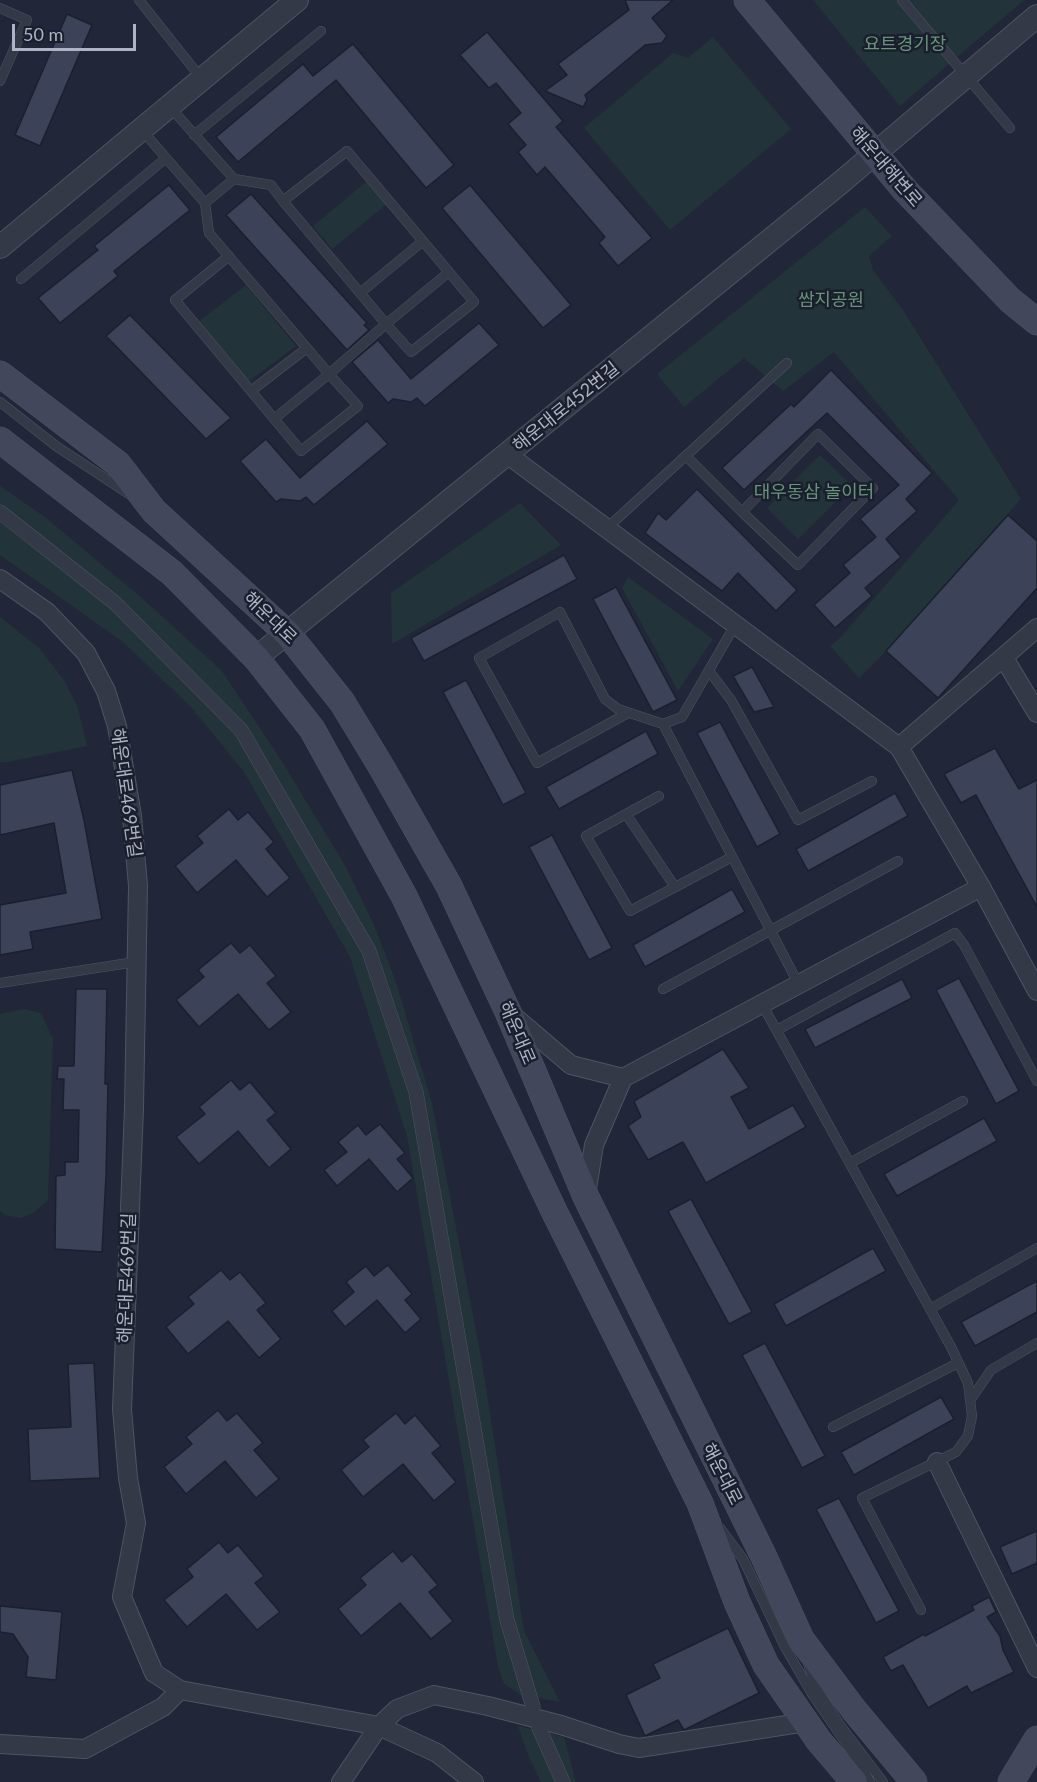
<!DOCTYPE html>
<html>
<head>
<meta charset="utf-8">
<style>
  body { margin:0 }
  #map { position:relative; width:1037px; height:1782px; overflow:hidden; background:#212738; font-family:Lato,sans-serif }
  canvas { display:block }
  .scale { position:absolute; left:12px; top:24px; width:124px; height:27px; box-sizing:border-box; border:3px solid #aeb4c5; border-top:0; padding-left:8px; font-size:18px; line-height:21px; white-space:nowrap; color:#aeb4c5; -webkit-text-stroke:4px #1a1e2d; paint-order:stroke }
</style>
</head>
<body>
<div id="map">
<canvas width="1037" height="1782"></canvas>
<div class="scale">50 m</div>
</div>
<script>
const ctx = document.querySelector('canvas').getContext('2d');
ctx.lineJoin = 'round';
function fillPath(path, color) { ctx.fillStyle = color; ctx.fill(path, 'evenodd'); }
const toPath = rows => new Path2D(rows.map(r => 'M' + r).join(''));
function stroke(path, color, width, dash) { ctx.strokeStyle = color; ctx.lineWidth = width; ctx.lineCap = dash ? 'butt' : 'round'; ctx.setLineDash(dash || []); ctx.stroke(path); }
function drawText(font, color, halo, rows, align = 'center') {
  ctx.font = font + ' Lato,"Noto Sans KR",sans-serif'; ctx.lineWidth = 5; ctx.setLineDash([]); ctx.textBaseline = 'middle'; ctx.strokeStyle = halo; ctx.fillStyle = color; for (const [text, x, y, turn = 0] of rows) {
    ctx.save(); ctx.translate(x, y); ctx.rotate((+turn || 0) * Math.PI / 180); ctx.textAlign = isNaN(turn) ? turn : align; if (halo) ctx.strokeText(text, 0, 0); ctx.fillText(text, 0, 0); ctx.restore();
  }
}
fillPath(toPath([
  [813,0,1024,0,900,106],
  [713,37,791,129,670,230,584,128,673,53,688,58],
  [367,181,387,204,332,249,313,226],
  [865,207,892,236,869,256,873,270,903,310,1021,499,886,651,859,678,830,646,840,638,959,500,834,352,783,391,744,358,684,407,657,374],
  [246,285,296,346,249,381,197,323],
  [820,455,852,486,798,539,767,508],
  [0,486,45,517,143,599,222,671,281,760,346,867,374,925,396,982,432,1103,482,1362,524,1631,560,1702,521,1695,504,1684,498,1666,407,1136,350,957,244,772,191,707,123,642,0,555],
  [520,503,561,545,392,644,391,593],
  [628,577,713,639,678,691,622,588],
  [0,617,39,648,64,680,78,708,87,746,7,762,0,762],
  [23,1009,41,1013,53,1039,48,1200,33,1213,21,1218,5,1215,0,1211,0,1014],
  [518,1726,564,1737,576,1782,541,1782,528,1755]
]), '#223339');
const building = toPath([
  [625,0,673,0,652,18,667,36,662,43,645,45,585,95,587,100,583,107,545,91,567,75,558,64,629,10,625,0],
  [67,14,92,25,40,146,15,135,67,14],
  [487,32,563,121,556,127,652,238,618,266,599,243,605,237,545,167,537,175,518,152,526,145,508,124,521,113,496,83,489,88,460,55,487,32],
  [353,44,454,165,426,188,336,80,238,162,216,137,303,64,313,76,353,44],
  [169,185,190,210,114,271,118,276,60,323,38,298,98,250,94,246,169,185],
  [470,185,571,305,543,328,442,208,470,185],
  [251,194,367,323,364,325,369,330,347,350,226,215,251,194],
  [130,315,231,418,206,439,106,336,130,315],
  [479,323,499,345,425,406,417,398,411,402,393,399,388,403,352,362,378,340,411,379,479,323],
  [831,370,932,473,906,499,917,511,886,539,901,557,865,588,872,596,835,628,814,605,850,573,843,565,876,537,860,519,899,485,827,413,744,490,722,468,791,404,794,407,831,370],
  [367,421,388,444,314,505,306,497,300,501,281,499,276,502,240,461,266,439,300,478,367,421],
  [697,489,797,590,776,611,738,573,722,591,645,533,658,513,666,520,697,489],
  [1008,515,1037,541,1037,588,938,698,886,651,1008,515],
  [564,555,577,579,424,661,411,638,564,555],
  [616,587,677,700,653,712,593,599,616,587],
  [752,667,774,707,754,712,733,676,752,667],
  [466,680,526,793,503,805,443,692,466,680],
  [720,722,780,834,757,847,697,733,720,722],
  [646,731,658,754,559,809,546,787,646,731],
  [995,748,1019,789,1037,780,1037,907,976,795,961,803,944,774,995,748],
  [72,770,84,820,102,919,30,932,33,949,0,955,0,905,66,893,54,823,0,835,0,785,72,770],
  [895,793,908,816,808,871,796,849,895,793],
  [229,809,238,820,248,812,274,842,266,849,290,878,267,897,236,860,197,893,175,866,203,843,197,836,229,809],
  [552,835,612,948,589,960,529,847,552,835],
  [732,889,745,912,645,967,633,945,732,889],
  [231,943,240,953,250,945,276,976,267,983,291,1012,269,1030,238,994,199,1027,176,1000,204,977,198,970,231,943],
  [959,978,1019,1091,996,1104,936,990,959,978],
  [902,979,912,998,815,1048,805,1029,902,979],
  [76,989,107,989,105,1084,108,1084,106,1176,102,1252,55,1249,56,1176,65,1175,65,1162,78,1162,79,1110,63,1110,64,1079,57,1079,58,1066,74,1066,76,989],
  [723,1049,749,1088,731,1097,749,1129,793,1105,806,1127,706,1183,683,1142,648,1160,628,1126,641,1117,634,1101,723,1049],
  [231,1080,240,1090,250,1082,276,1113,267,1120,291,1149,269,1168,238,1131,199,1164,176,1137,205,1114,199,1107,231,1080],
  [984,1118,997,1141,897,1196,884,1174,984,1118],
  [380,1124,405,1153,397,1159,413,1178,397,1192,369,1159,337,1186,324,1170,347,1152,338,1142,358,1125,366,1135,380,1124],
  [691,1199,752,1312,729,1324,668,1211,691,1199],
  [873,1248,886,1271,786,1326,774,1304,873,1248],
  [388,1265,412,1294,405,1300,421,1319,405,1333,377,1300,345,1327,332,1311,354,1292,346,1282,366,1266,374,1276,388,1265],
  [221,1270,230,1280,240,1272,266,1303,257,1310,281,1339,259,1358,228,1321,188,1354,166,1327,194,1304,188,1297,221,1270],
  [1037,1281,1037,1312,975,1346,961,1322,1037,1281],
  [765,1343,825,1456,802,1468,742,1355,765,1343],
  [94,1363,100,1478,30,1481,28,1429,71,1427,68,1364,94,1363],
  [941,1397,954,1419,854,1475,841,1452,941,1397],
  [218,1410,227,1421,237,1413,263,1443,254,1450,279,1479,256,1498,225,1461,186,1494,164,1467,192,1444,186,1437,218,1410],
  [396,1413,405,1424,415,1415,441,1446,432,1453,456,1482,434,1501,403,1464,363,1497,341,1470,369,1447,363,1440,396,1413],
  [839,1498,899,1611,876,1623,816,1509,839,1498],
  [1037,1531,1037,1563,1012,1574,1000,1547,1037,1531],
  [219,1542,228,1553,238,1545,264,1576,255,1583,280,1612,257,1630,226,1594,187,1627,164,1600,193,1577,187,1569,219,1542],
  [393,1551,402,1562,412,1554,438,1585,429,1592,453,1621,431,1639,400,1603,361,1636,338,1609,366,1585,360,1578,393,1551],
  [989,1597,996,1612,987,1617,1000,1636,1003,1650,1014,1672,971,1693,967,1686,928,1708,903,1665,891,1671,883,1657,924,1634,925,1636,974,1610,972,1606,989,1597],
  [0,1606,62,1612,56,1680,26,1677,28,1657,13,1634,0,1632,0,1606],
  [728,1628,759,1693,684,1730,678,1720,645,1736,626,1695,660,1678,653,1664,728,1628]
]);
fillPath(building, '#3c4358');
stroke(building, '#1b202f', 1.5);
const service = toPath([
  [139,0,201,78],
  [902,0,1010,128],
  [0,8,27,20,0,81],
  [141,129,205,203,234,179,170,107],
  [194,135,321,31],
  [234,179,271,185,283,201,386,324,449,272,347,151,283,201],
  [205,203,209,233,329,374,274,419],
  [229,256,175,300,301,451,358,406,329,374,386,324,411,352,474,302,449,272],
  [21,279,166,158],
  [360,293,423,241],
  [251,391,307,348],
  [0,402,56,446,132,496],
  [686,456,742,512,798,565,873,488,818,434,742,512],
  [607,528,787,363],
  [709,671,731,700,798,820,872,781],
  [628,713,537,763,479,658,560,612,605,699,618,709,663,724,799,985],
  [663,724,682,717,735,625],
  [659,796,586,836,630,911,732,857],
  [626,814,675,887],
  [0,983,135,962],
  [663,989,898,861],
  [762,1004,951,1347,968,1383,972,1416,968,1436,956,1452,862,1498,921,1610],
  [777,1030,955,933,964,945,1037,1081],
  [850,1163,963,1101],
  [930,1309,1037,1248],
  [971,1399,991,1370,1037,1343],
  [833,1427,958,1363],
  [720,1528,743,1559,785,1647,812,1694,860,1764,870,1782],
  [808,1663,815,1686,840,1725,883,1782]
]);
const pedestrian = toPath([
  [0,512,115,603,241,730,369,951,416,1092,507,1620,533,1707],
  [539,1728,563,1782]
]);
const minor = toPath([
  [507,454,899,747,981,887,1037,991],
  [0,579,47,612,86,653,106,691,117,726,132,816,138,886,134,1108,122,1409,128,1478,136,1523,122,1597,154,1673,180,1690,379,1726,437,1753,474,1782],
  [1004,658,1037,713],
  [899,747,1037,628],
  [510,1013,571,1065,623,1078],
  [586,1195,594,1145,623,1078,981,887],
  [937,1462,1037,1668],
  [0,1744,85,1749,163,1707,180,1690],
  [341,1782,379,1726,397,1709,434,1695,488,1706,561,1725,619,1744,639,1748,806,1722]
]);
const tertiary = toPath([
  [0,247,297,0],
  [256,658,839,184,1037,16]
]);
const secondary = toPath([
  [747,0,905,190,1010,300,1037,322],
  [0,374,118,464,154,511,288,634,342,702,382,768,449,886,508,1012,586,1197,763,1555,801,1639,854,1710,914,1782],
  [0,440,172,573,256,658,312,729,404,896,554,1211,700,1503,737,1602,766,1665,819,1741,854,1782],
  [1011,1782,1037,1739]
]);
stroke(service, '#4e5463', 10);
stroke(pedestrian, '#4e5463', 15);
stroke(minor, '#4e5463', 20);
stroke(tertiary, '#4e5463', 24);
stroke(secondary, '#4e5463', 27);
stroke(service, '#343948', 9);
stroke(pedestrian, '#343948', 14);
stroke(minor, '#343948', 18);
stroke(tertiary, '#343948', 22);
stroke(secondary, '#42475b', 26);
drawText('18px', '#669579', '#1a1e2d', [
  ["요트경기장",905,44],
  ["쌈지공원",831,300],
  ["대우동삼 놀이터",814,492]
]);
drawText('18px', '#aeb4c5', '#1a1e2d', [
  ["해운대해변로",886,167,49],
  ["해운대로452번길",566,407,-39],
  ["해운대로",270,618,44],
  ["해운대로469번길",126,793,82],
  ["해운대로",517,1033,67],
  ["해운대로469번길",127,1278,-88],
  ["해운대로",722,1474,63]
]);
</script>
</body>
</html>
